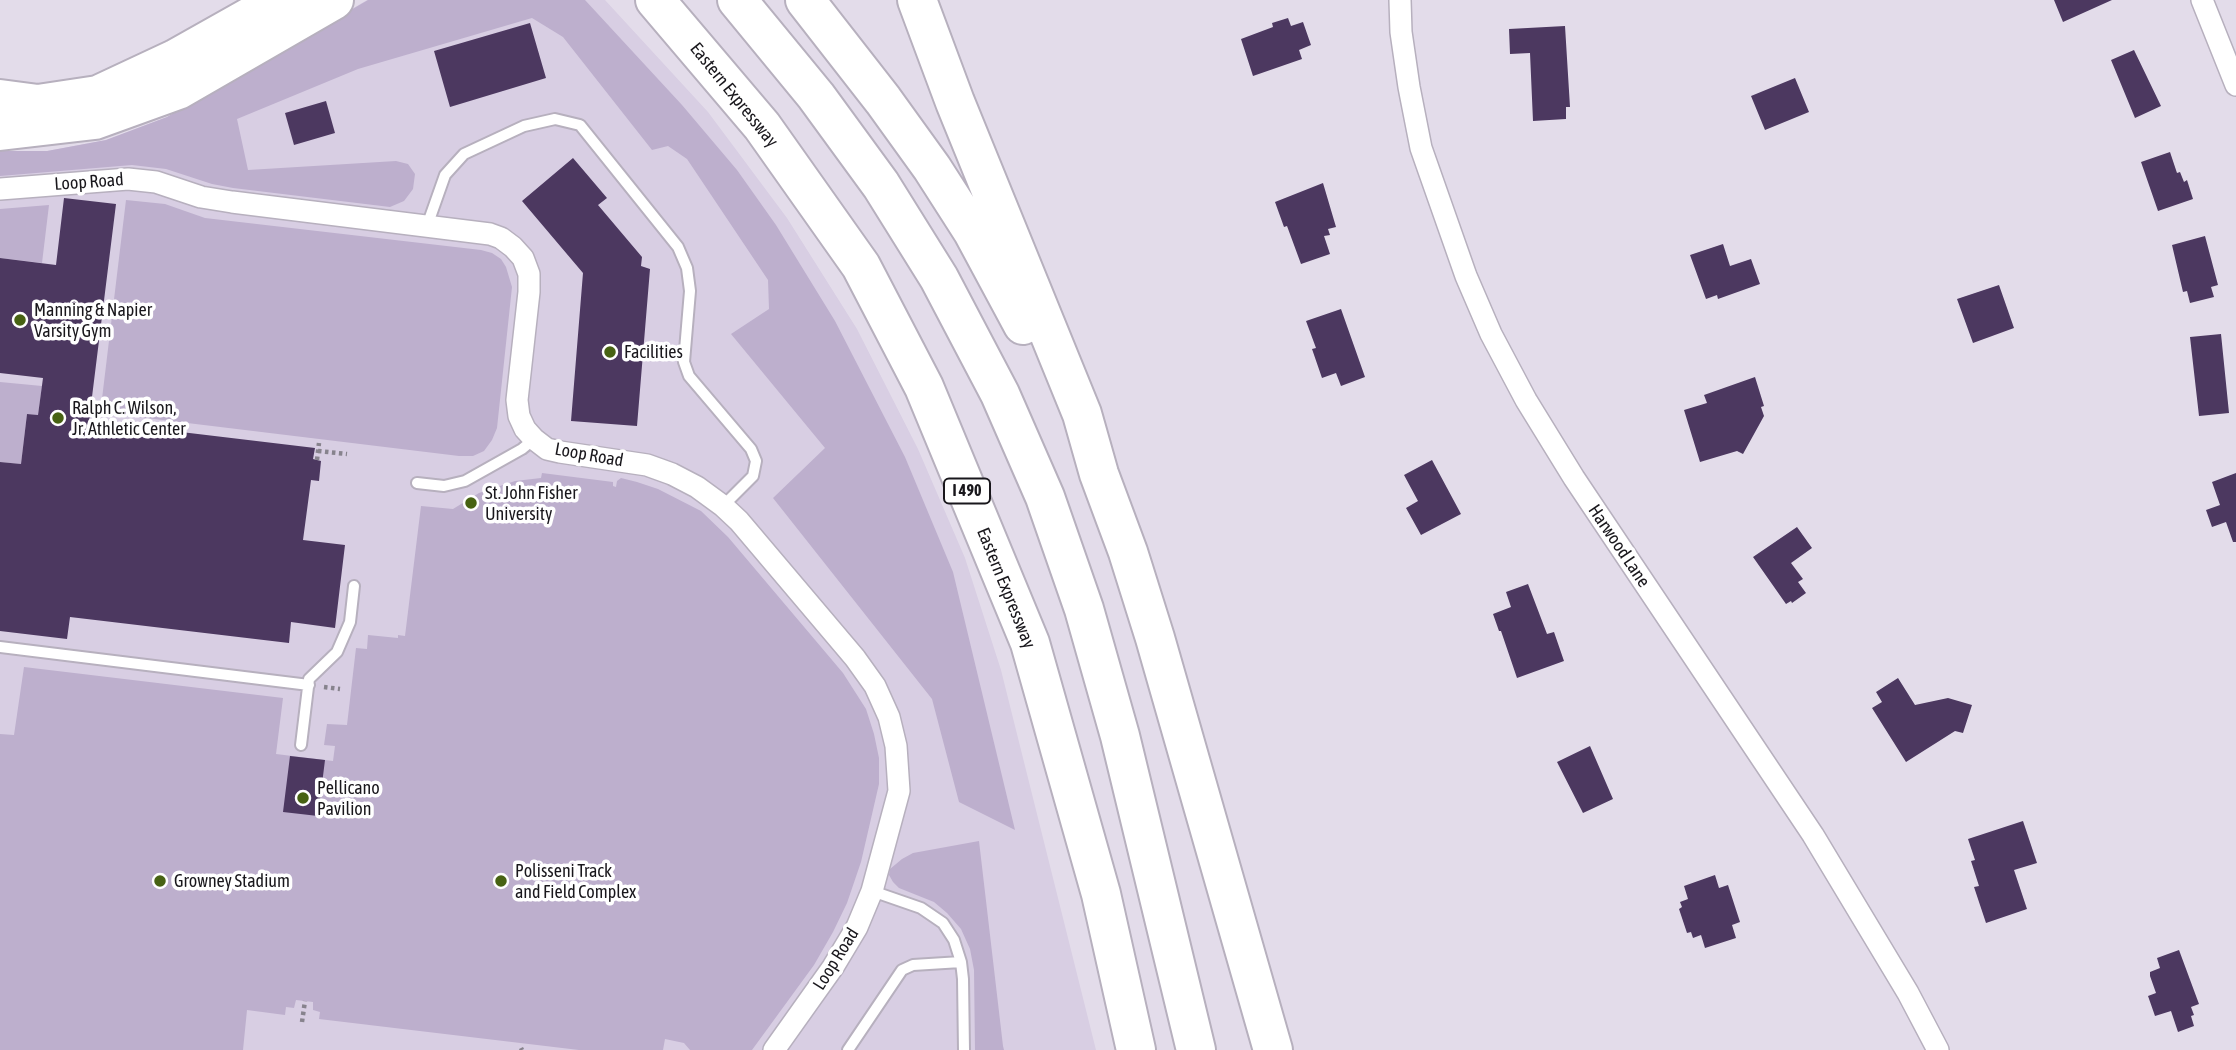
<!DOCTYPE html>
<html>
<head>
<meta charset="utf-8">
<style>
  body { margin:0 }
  canvas { display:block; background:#e3dcea }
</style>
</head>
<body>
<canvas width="2236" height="1050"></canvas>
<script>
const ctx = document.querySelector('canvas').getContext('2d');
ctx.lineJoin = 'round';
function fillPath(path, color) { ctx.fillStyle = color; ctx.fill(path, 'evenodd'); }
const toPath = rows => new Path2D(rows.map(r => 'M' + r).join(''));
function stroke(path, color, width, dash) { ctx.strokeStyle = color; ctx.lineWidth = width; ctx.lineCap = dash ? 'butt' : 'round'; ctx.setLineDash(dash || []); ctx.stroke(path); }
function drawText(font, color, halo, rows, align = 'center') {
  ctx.font = font + ' "Asap Condensed",sans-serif'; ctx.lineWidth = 7; ctx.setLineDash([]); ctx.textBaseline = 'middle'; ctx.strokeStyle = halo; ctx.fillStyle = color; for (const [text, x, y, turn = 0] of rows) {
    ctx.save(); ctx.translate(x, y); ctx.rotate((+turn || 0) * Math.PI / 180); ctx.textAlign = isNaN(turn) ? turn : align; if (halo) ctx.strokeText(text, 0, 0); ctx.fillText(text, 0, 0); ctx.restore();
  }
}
fillPath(toPath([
  [367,0,605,0,708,112,787,218,857,329,918,449,965,558,1001,670,1096,1050,0,1050,0,151,47,151,106,140,167,117]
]), '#d8cee3');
fillPath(toPath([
  [368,0,585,0,682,105,737,170,776,225,835,321,905,457,953,572,1015,830,959,802,932,699,773,498,825,448,731,334,769,309,768,280,687,159,668,146,652,150,563,37,532,18,358,69,237,119,248,170,396,161,408,164,415,174,413,189,404,201,390,207,233,188,212,184,166,169,132,165,0,176,0,151,47,151,106,140,167,117],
  [126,200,165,204,205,218,481,250,492,253,501,259,506,267,512,287,497,428,492,440,484,451,473,456,459,456,105,413,101,407],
  [49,205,42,263,0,258,0,209],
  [0,382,42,386,38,415,27,414,21,464,0,462],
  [542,473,613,482,613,486,616,487,617,481,621,478,637,482,658,489,701,511,728,537,843,673,866,709,874,734,879,758,879,784,861,862,847,903,833,932,814,965,752,1050,690,1050,684,1043,665,1039,663,1050,579,1050,319,1019,320,1012,313,1010,313,1002,296,1000,294,1008,286,1007,285,1015,247,1010,243,1050,0,1050,0,734,14,735,24,667,283,698,276,754,333,761,335,746,324,745,327,724,347,725,356,648,367,649,368,635,398,638,398,635,405,636,421,506,453,509,479,493,515,481,541,478],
  [979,841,1003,1046,1004,1050,975,1050,974,970,970,949,961,929,947,913,934,902,899,888,893,882,889,875,890,869,902,859,913,853]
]), '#bdafcd');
fillPath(toPath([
  [2054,0,2112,0,2063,22],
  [1288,18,1291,26,1303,22,1311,45,1299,50,1302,59,1253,76,1241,39,1273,27,1272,23],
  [530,23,546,78,450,107,434,51],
  [1565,26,1570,107,1566,107,1566,119,1533,121,1530,53,1510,54,1509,29],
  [2134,50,2161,106,2135,118,2111,60],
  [1795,78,1809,112,1765,130,1751,96],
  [326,101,335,133,294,145,285,113],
  [2170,152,2177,173,2180,172,2184,182,2187,180,2193,199,2158,211,2141,162],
  [573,158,607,198,598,205,642,257,641,266,650,269,637,426,571,421,583,273,522,201],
  [1323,183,1336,227,1328,229,1330,235,1324,236,1330,254,1301,264,1287,226,1284,227,1275,202],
  [64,198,116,204,89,421,315,448,313,459,321,461,319,481,311,480,303,540,345,545,335,628,291,622,289,643,70,617,67,639,0,631,0,462,21,464,27,414,38,415,43,378,0,373,0,258,56,265],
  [2205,236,2218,285,2211,287,2214,297,2190,303,2187,291,2183,292,2172,245],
  [1723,244,1730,266,1751,259,1760,284,1718,299,1717,295,1706,299,1690,255],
  [1999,285,2014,328,1973,343,1957,299],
  [1341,309,1365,377,1341,386,1336,373,1322,378,1312,349,1316,348,1306,321],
  [2221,334,2229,413,2199,416,2190,337],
  [1755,377,1764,406,1761,407,1764,416,1743,454,1737,451,1700,462,1684,410,1707,403,1704,395],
  [1432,460,1461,514,1421,535,1406,508,1418,501,1404,475],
  [2236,473,2236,542,2233,542,2226,522,2212,527,2206,510,2220,505,2212,482],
  [1797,527,1812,548,1791,563,1803,579,1798,582,1806,593,1792,603,1791,601,1786,604,1753,557],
  [1528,584,1547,634,1554,632,1564,661,1517,678,1501,631,1499,631,1493,614,1511,607,1506,592],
  [1898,678,1915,705,1948,698,1972,705,1963,733,1955,731,1906,762,1872,708,1882,702,1876,692],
  [1590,746,1613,799,1583,813,1557,762],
  [290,756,325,760,318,816,283,812],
  [2023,821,2037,863,2014,870,2027,909,1986,923,1974,887,1979,886,1971,861,1975,860,1968,839],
  [1715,875,1719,888,1728,885,1740,922,1732,925,1736,938,1705,948,1701,935,1693,938,1691,932,1687,933,1679,909,1682,907,1680,902,1688,899,1684,886],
  [2179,950,2199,1004,2191,1007,2194,1015,2191,1016,2194,1026,2178,1032,2171,1011,2155,1016,2148,996,2156,993,2150,976,2150,972,2160,968,2157,958]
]), '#4c3860');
const service = toPath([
  [427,226,445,175,464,154,524,126,555,119,580,125,678,247,687,268,690,291,684,362,689,376,751,449,756,461,753,476,723,506],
  [417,483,444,486,465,481,522,449,534,439],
  [0,647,309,685],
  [301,745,309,679,337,652,350,622,354,586],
  [872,891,921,908,943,923,954,940,961,962,963,979,964,1050],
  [848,1050,902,970,913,965,961,962]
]);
const minor = toPath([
  [1400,0,1401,32,1409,87,1421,148,1466,276,1491,334,1526,400,1574,478,1813,835,1908,993,1938,1050],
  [2202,0,2236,85],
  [0,189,128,179,156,182,201,197,232,202,490,234,501,238,513,247,523,258,529,274,529,292,517,400,519,416,525,429,534,439,547,449,560,452,647,465,672,474,697,487,723,506,739,521,855,658,875,686,889,717,896,746,899,791,872,891,857,927,833,967,774,1050]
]);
const motorway = toPath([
  [655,0,762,126,861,266,924,387,1030,643,1101,894,1136,1050],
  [737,0,816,96,881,185,939,278,1000,394,1045,497,1084,609,1120,736,1196,1050],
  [805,0,883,100,932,168,973,232,1023,325],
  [917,0,955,102,1082,414,1099,474,1128,552,1155,638,1273,1050],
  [0,99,38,104,98,95,175,59,280,0],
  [0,131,95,120,178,90,334,0]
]);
stroke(service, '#b7b0be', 14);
stroke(minor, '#b7b0be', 24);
stroke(motorway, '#b7b0be', 42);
stroke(toPath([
  [318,451,347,454],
  [317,460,319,443],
  [324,687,340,689],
  [302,1022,305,1001],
  [521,1048,522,1050]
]), '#87838d', 4.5, [3.5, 3.5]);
stroke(service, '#fff', 10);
stroke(minor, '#fff', 21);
stroke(motorway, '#fff', 38);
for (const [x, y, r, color] of [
  [20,320,7,"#476213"],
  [610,352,7,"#476213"],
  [58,418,7,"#476213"],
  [471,503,7,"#476213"],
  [303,798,7,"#476213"],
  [160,881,7,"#476213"],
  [501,881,7,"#476213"]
]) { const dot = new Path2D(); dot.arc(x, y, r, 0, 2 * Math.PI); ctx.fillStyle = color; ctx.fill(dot); stroke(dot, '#fff', 2.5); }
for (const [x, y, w] of [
  [967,491,46]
]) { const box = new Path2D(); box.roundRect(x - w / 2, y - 12.5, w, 25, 5); ctx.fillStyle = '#fff'; ctx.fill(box); stroke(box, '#19171c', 2); }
drawText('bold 16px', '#19171c', null, [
  ["I 490",967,491]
]);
drawText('18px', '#19171c', '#fff', [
  ["Eastern Expressway",734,95,51],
  ["Loop Road",89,182,-4],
  ["Loop Road",589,455,10],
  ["Harwood Lane",1619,546,56],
  ["Eastern Expressway",1006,588,68],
  ["Loop Road",836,959,-58]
]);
drawText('18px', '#19171c', '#fff', [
  ["Manning & Napier",34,310],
  ["Varsity Gym",34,331],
  ["Facilities",624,352],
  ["Ralph C. Wilson,",72,408],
  ["Jr. Athletic Center",72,429],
  ["St. John Fisher",485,493],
  ["University",485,514],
  ["Pellicano",317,788],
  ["Pavilion",317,809],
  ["Polisseni Track",515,871],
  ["and Field Complex",515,892],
  ["Growney Stadium",174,881]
], 'left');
</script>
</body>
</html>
